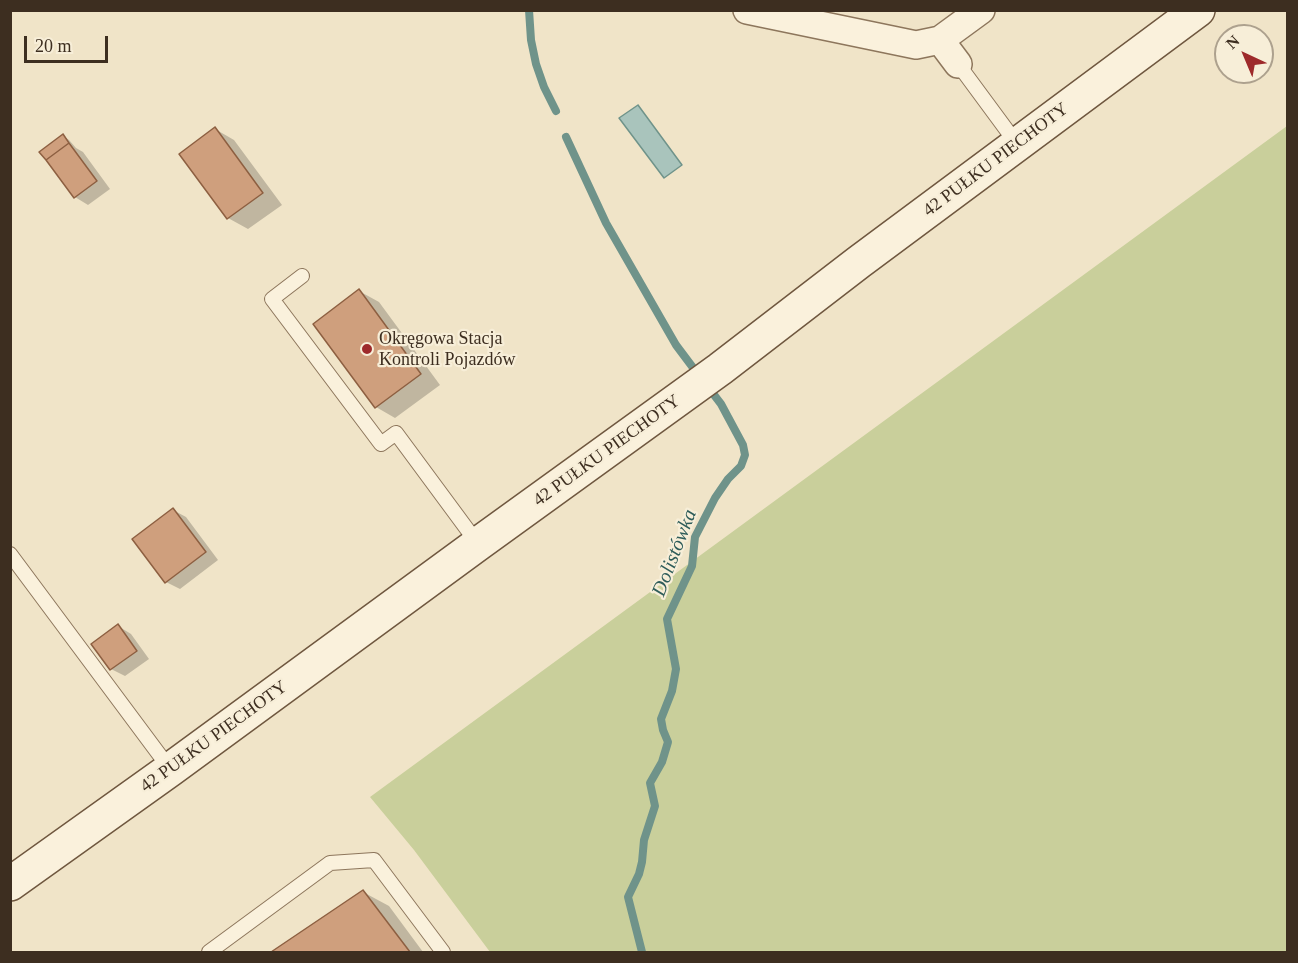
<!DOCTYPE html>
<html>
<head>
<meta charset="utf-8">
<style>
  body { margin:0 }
  #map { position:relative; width:1298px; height:963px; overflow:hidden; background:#f0e4c8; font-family:"Times New Roman",serif }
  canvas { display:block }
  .frame { position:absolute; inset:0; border:12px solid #3d2e20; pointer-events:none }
  .north { position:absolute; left:1214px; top:24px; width:60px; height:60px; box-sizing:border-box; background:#f7eed8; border:2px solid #ada18e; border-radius:50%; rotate:316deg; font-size:16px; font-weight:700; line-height:24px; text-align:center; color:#3d2e20 }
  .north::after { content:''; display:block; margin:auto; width:21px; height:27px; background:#9e2a2b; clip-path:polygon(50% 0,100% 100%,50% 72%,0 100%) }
  .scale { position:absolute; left:24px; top:36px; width:84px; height:27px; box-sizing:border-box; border:3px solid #3d2e20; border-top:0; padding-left:8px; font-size:18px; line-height:21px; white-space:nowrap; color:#3d2e20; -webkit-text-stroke:4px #f7eed8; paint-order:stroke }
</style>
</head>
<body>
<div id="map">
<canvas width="1298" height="963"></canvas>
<div class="frame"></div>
<div class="north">N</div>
<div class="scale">20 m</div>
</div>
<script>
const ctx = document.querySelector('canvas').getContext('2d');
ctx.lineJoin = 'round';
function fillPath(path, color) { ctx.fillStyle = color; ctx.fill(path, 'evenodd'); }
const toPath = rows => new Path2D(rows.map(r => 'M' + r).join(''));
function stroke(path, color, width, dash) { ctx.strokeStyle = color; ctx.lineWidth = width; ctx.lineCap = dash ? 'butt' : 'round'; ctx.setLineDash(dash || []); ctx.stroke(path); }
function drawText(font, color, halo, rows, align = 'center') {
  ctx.font = font + ' "Times New Roman",serif'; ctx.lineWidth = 4.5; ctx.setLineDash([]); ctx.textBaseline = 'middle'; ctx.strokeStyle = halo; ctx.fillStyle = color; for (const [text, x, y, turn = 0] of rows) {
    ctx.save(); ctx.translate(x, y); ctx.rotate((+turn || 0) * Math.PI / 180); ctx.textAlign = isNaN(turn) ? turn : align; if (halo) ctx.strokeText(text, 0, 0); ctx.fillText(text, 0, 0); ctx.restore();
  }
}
fillPath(toPath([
  [1287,126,1287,952,490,952,414,850,370,797]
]), '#c9cf9b');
const water = toPath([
  [638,105,682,165,664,178,619,118,638,105]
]);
fillPath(water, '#a9c4bc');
stroke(water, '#6f938a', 1.5);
fillPath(toPath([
  [215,129,234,140,282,205,248,229,228,218],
  [63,136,69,140,76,148,83,152,110,189,88,205,75,197],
  [359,291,379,302,440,385,395,418,376,407],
  [173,510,186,517,218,560,180,589,166,582],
  [118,626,131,634,149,659,125,676,111,669],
  [363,892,389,906,423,952,273,952]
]), '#0003');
stroke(toPath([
  [529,10,531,40,536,64,544,87,556,111],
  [566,137,606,223,676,345,700,377],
  [642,952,628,897,639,874,642,862,644,840,655,806,650,783,662,762,668,742,663,730,661,719,672,691,676,669,667,619,692,566,695,537,715,498,728,479,741,466,745,455,743,445,721,404,708,387]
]), '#6f938a', 8);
const building = toPath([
  [215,127,263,193,227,219,179,154,215,127],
  [63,134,69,143,46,160,39,152,63,134],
  [69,143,97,181,74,198,46,160,69,143],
  [359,289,421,374,375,408,313,324,359,289],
  [173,508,206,552,165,583,132,539,173,508],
  [118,624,137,651,110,670,91,644,118,624],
  [363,890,410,952,271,952,363,890]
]);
fillPath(building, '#cf9f7d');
stroke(building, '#8d5f41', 1.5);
const lane = toPath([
  [958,64,1017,144],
  [302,276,272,299,381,444,396,433,478,544],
  [10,554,170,769],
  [209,952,330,863,374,860,443,952]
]);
const street = toPath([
  [747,10,916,45,940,40,958,64],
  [940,40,981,10]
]);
const secondary = toPath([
  [10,884,171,769,478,544,720,369,859,262,1198,10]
]);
stroke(lane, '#8d765c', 16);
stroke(street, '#8d765c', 30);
stroke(secondary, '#6f573f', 36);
stroke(lane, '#faf1dc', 14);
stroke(street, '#faf1dc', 27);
stroke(secondary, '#faf1dc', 33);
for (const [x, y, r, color] of [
  [367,349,6,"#9e2a2b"]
]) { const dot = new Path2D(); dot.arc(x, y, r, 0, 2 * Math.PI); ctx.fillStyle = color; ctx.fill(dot); stroke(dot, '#f7eed8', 2); }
drawText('18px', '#3d2e20', '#f7eed8', [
  ["42 PUŁKU PIECHOTY",996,160,-37],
  ["42 PUŁKU PIECHOTY",607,451,-36],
  ["42 PUŁKU PIECHOTY",214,737,-36]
]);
drawText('18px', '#3d2e20', '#f7eed8', [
  ["Okręgowa Stacja",379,339],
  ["Kontroli Pojazdów",379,360]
], 'left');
drawText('italic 20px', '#2f5d5a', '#f7eed8', [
  ["Dolistówka",675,553,-69]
]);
</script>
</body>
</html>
